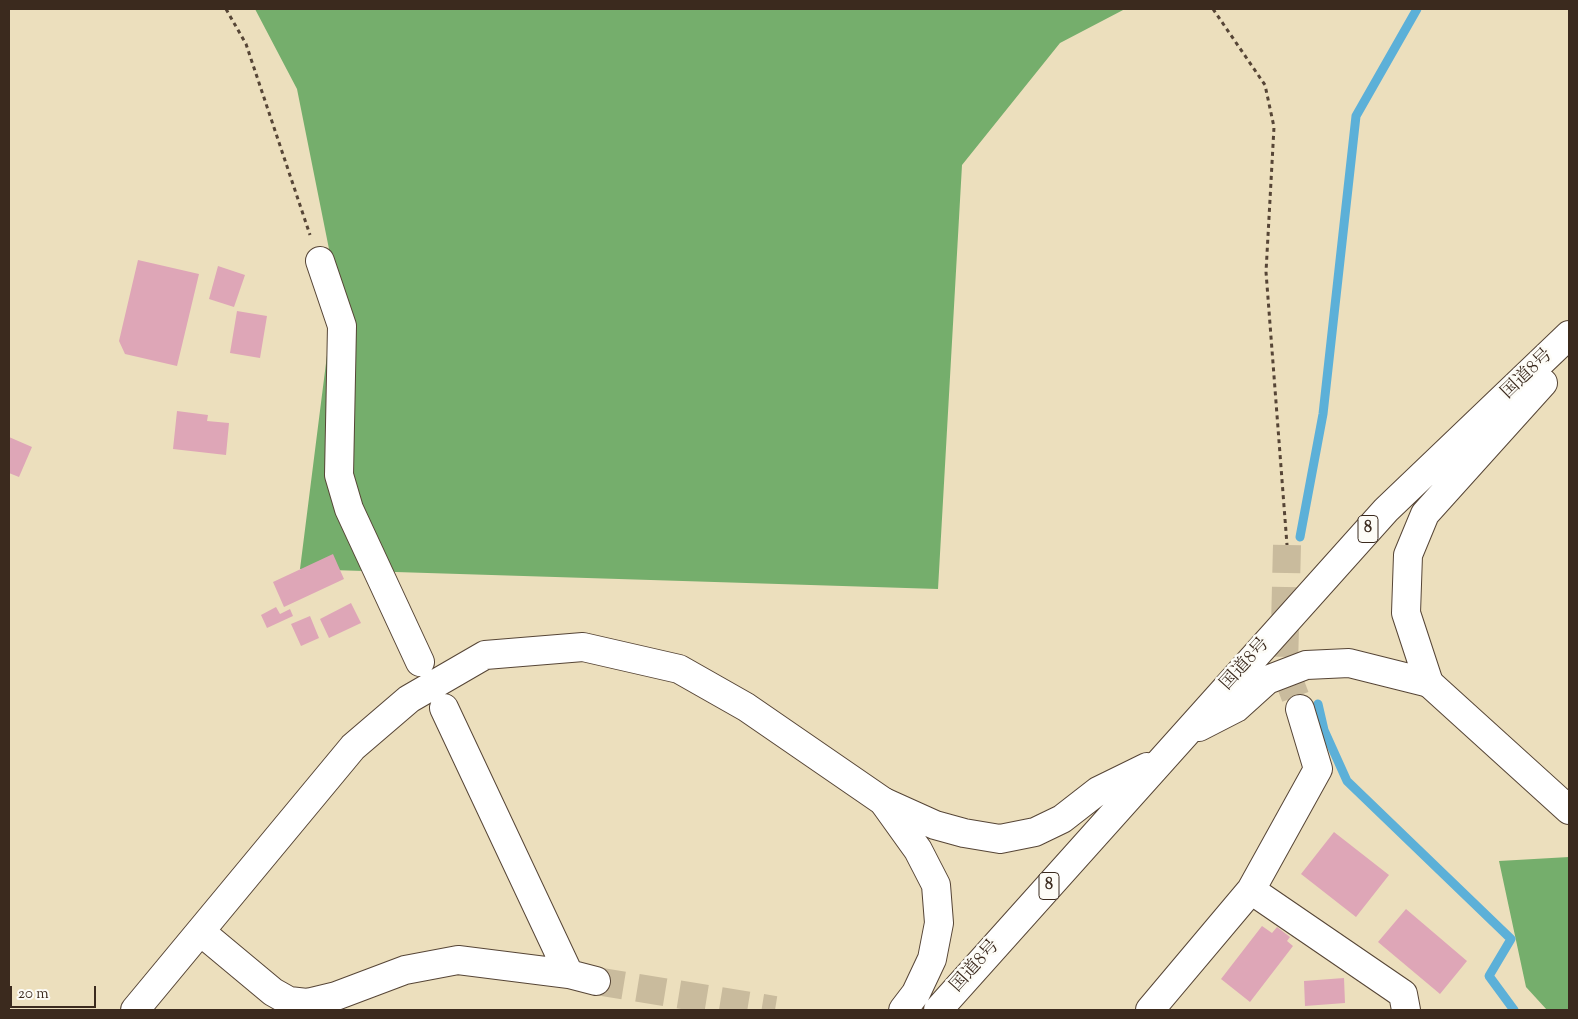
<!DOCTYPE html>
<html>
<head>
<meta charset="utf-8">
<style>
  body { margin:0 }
  #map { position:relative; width:1578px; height:1019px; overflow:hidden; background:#ecdfbd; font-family:"Sorts Mill Goudy",serif }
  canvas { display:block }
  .frame { position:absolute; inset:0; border:10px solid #3b2a1e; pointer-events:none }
  .scale { position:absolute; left:10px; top:986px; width:86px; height:22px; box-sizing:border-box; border:2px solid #3b2a1e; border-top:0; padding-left:6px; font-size:15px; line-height:18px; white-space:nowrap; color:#3b2a1e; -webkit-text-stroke:4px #fdfcf7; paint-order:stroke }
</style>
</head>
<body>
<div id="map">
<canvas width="1578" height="1019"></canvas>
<div class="frame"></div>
<div class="scale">20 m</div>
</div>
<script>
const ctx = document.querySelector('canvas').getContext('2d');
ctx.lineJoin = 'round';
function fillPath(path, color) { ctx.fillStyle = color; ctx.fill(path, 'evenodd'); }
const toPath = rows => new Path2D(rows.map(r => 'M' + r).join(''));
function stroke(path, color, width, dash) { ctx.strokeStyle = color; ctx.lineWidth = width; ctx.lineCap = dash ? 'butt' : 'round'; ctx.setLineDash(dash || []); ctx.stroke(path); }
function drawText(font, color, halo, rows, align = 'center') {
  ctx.font = font + ' "Sorts Mill Goudy","Noto Serif JP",serif'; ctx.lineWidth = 5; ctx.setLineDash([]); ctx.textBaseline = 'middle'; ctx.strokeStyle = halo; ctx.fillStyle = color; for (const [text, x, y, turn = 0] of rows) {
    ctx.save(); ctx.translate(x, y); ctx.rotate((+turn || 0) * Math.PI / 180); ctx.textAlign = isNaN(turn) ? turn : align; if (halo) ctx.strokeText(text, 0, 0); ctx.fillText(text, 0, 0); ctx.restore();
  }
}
fillPath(toPath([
  [255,9,1125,9,1060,43,962,165,938,589,300,569,336,284,297,89],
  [1569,857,1569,1010,1547,1010,1526,987,1499,861]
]), '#75ae6c');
stroke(toPath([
  [1300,537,1323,414,1356,116,1417,9],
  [1318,704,1324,730,1347,781,1511,939,1489,976,1514,1010]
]), '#5cb0d8', 9);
fillPath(toPath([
  [138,260,199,274,177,366,125,354,119,341],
  [218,266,245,275,234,307,209,299],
  [237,311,267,316,260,358,230,353],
  [177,411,208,415,207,421,229,423,226,455,173,449],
  [9,437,32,447,19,477,9,473],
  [333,554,344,579,284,607,273,582],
  [351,603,361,623,329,638,320,619],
  [276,607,280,614,290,609,293,616,267,628,261,615],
  [310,616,319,638,301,646,291,624],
  [1334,832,1389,875,1356,917,1301,874],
  [1406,909,1467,961,1440,994,1378,942],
  [1262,926,1272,933,1277,927,1290,937,1287,941,1293,946,1250,1002,1221,979],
  [1344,978,1345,1003,1305,1006,1304,981]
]), '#dea6b7');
stroke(toPath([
  [1287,545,1284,667,1300,709],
  [596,981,775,1010]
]), '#c9bb9d', 28, [28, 14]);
const minor = toPath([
  [320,261,342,326,339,475,349,509,420,662],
  [1429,683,1569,810],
  [444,708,569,974],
  [1251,890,1403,994,1406,1010],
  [201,932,273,992,289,1001,307,1003,336,996,405,970,458,960,569,974,596,981],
  [135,1010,353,747,409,699,485,655,583,647,679,669,746,707,884,802],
  [1150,1010,1251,890,1318,769,1300,709]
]);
const highway = toPath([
  [1429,683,1406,613,1408,555,1425,514,1543,383],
  [1199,727,1236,708,1267,680,1306,665,1349,663,1429,683],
  [884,802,935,825,964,833,1000,839,1035,832,1062,819,1098,791,1147,767],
  [885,804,918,850,936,885,939,923,932,959,916,993,903,1010],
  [938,1010,1386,510,1569,335]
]);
stroke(minor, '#564536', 30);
stroke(highway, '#564536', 30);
stroke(toPath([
  [226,9,246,44,310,235],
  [1213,9,1265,85,1274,127,1266,272,1287,545]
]), '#564536', 3, [4, 4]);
stroke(minor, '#fff', 28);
stroke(highway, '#fff', 28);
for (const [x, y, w] of [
  [1368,529,20],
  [1049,886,20]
]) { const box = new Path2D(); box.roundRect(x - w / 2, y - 13.5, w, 27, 4); ctx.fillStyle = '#fdfcf7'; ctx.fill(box); stroke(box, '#3b2a1e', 1); }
drawText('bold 16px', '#3b2a1e', null, [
  ["8",1368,529],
  ["8",1049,886]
]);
drawText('18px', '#3b2a1e', '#fdfcf7', [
  ["国道8号",1528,375,-44],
  ["国道8号",1246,665,-48],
  ["国道8号",976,967,-48]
]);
</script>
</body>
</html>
